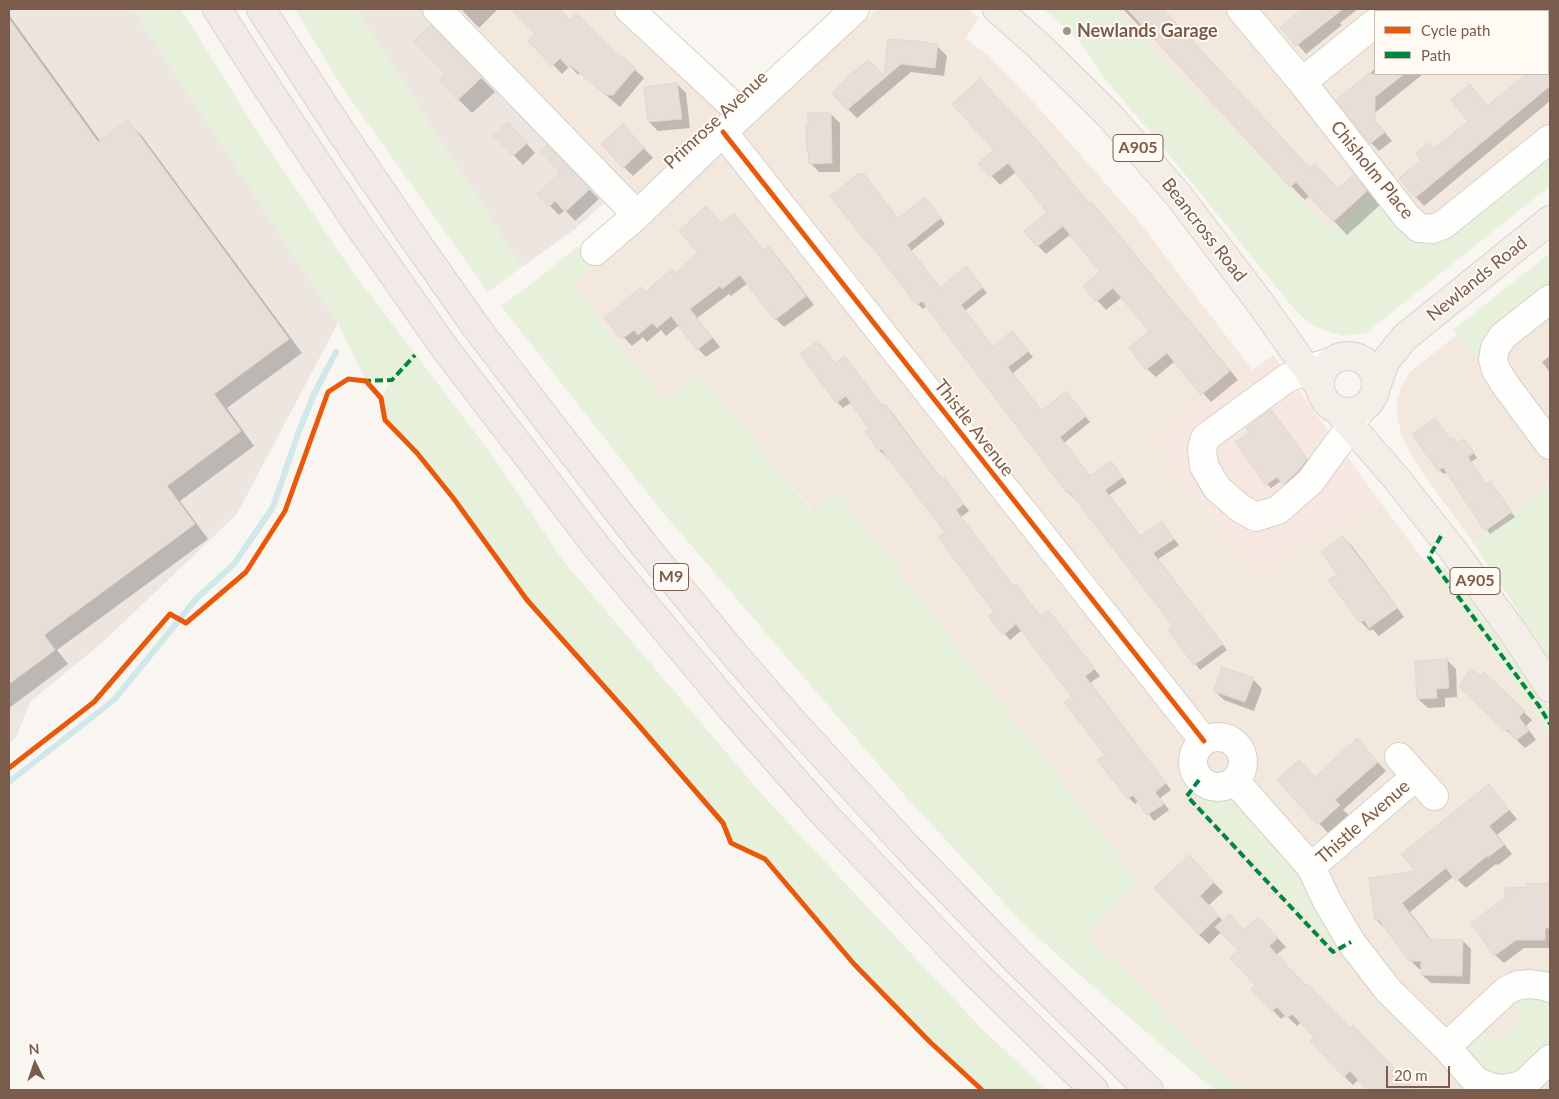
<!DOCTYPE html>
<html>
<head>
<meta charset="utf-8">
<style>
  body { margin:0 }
  #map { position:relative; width:1559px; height:1099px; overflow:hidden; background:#f9f5f0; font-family:Lato,sans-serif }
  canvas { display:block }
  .frame { position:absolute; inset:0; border:10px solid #7a5c4d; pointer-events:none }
  .legend { position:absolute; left:1374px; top:10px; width:175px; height:65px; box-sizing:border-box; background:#fffaf3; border:1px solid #cabbb1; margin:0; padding:6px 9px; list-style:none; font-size:15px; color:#7a5c4d }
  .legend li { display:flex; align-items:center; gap:10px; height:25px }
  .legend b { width:25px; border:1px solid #cabbb1 }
  .north { position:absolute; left:10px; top:1039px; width:50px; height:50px; -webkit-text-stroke:4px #fffaf3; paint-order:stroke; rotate:356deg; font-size:14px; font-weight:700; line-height:20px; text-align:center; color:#7a5c4d }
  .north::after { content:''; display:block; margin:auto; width:18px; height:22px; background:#7a5c4d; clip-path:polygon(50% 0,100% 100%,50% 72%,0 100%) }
  .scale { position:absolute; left:1386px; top:1066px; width:64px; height:22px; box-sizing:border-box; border:2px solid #7a5c4d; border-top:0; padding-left:6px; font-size:15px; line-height:18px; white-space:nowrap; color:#7a5c4d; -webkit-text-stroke:4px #fffaf3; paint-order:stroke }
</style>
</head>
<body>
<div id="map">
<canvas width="1559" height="1099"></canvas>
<div class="frame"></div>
<ul class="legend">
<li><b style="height:6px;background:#e8590c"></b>Cycle path</li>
<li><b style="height:6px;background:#00873e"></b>Path</li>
</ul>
<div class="north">N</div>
<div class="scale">20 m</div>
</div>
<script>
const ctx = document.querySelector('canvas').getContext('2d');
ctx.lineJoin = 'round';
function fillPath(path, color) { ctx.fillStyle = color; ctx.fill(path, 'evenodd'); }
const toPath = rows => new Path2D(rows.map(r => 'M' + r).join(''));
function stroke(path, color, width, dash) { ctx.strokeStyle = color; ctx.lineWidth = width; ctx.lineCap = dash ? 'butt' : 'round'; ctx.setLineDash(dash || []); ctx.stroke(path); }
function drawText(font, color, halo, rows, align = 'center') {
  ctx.font = font + ' Lato,sans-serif'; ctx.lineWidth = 4; ctx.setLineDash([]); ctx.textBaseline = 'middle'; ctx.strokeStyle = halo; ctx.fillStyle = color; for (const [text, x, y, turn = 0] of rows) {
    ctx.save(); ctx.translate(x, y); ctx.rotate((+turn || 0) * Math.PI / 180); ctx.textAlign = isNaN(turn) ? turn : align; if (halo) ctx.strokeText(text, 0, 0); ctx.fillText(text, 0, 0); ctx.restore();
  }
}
fillPath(toPath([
  [456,9,629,9,748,124,877,9,968,9,979,18,965,38,989,56,1048,118,1141,224,1252,370,1155,440,1255,572,1381,503,1423,559,1453,595,1534,710,1550,738,1550,1090,1243,1090,1211,1063,1137,983,1086,936,1140,883,838,492,813,511,698,374,665,401,570,284,593,265,595,251,637,215,622,187],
  [1045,9,1550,9,1550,180,1404,299,1141,99],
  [1375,11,1548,11,1548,74,1375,74],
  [1550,299,1550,484,1474,544,1415,462,1402,436,1397,416,1397,400,1402,385,1411,371,1454,337,1503,336]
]), '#f2e8de');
fillPath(toPath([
  [1273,355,1381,503,1255,572,1155,440]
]), '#f6e8e1');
fillPath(toPath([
  [9,9,133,9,338,323,237,514,104,641,31,701,15,739,9,744],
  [356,9,456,9,622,187,575,229,522,267]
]), '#ede5e0');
fillPath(toPath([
  [133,9,181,9,260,136,352,271,492,455,564,562,765,798,983,1030,1047,1090,982,1090,930,1042,854,964,765,859,731,843,723,823,634,720,527,600,454,499,417,453,385,420,381,398,392,380,366,381,338,323],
  [295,9,356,9,522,267,488,292,342,87],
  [1043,9,1113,9,1329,230,1369,197,1397,225,1422,237,1550,152,1550,186,1366,333,1343,336,1326,331,1310,324,1295,310,1162,146,1105,79,1076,36],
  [578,246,593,265,570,284,665,401,698,374,812,511,838,492,1140,883,1086,936,1137,983,1211,1063,1243,1090,1214,1090,1067,964,1021,921,908,799,660,509,501,306,535,281],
  [1550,253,1550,286,1486,370,1453,330],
  [1549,485,1550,486,1550,660,1474,544],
  [1423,559,1446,568,1545,701,1550,709,1550,738,1534,710,1453,595],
  [1224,794,1289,864,1339,942,1332,946,1196,800],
  [1518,995,1550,999,1550,1045,1519,1075,1511,1080,1484,1074,1462,1051,1479,1026,1495,1043,1524,1017,1509,1000]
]), '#e7f0db');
fillPath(toPath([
  [461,9,498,9,479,28],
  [512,9,558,9,570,21,622,61,623,59,644,78,620,107,580,73,578,75,570,66,562,74,530,41,537,34],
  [1123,9,1158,9,1311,170,1338,190,1354,176,1368,190,1380,205,1347,235,1310,195,1305,200,1291,186,1148,31,1146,33],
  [1303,9,1358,9,1340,23,1342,25,1306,54,1282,27],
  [1448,9,1506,9,1503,11,1444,11],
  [9,15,101,142,128,122,142,136,302,353,227,408,254,446,180,501,208,539,57,650,68,664,9,708],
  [431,27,495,92,472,113,458,99,447,74],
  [889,40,937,46,947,56,944,76,911,72,857,118,848,109,885,78],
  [1550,58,1550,101,1424,206,1416,197,1435,150,1470,122,1470,86,1488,107,1531,74,1548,74,1548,60],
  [1375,67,1375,74,1423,74,1371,116,1392,141,1379,151,1371,143,1338,100,1375,69,1374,68],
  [677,84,686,93,690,128,658,131,649,122],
  [988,90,1046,151,1089,204,1099,211,1238,380,1211,402,1175,361,1156,377,1147,369,1151,332,1122,297,1106,310,1084,286,1102,272,1071,234,1046,254,1038,246,1049,212,1016,172,1000,185,980,163,996,150],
  [831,114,840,123,840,172,819,172,810,163],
  [517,133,535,153,523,165,495,136],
  [632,135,653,158,633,176,624,167],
  [547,147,599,199,575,221,565,210,559,215,550,206,562,173],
  [862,173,899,220,930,204,945,224,911,251,940,289,971,273,987,293,965,311,994,348,1017,338,1033,357,1013,373,1042,412,1071,398,1090,422,1064,443,1091,477,1111,462,1116,468,1127,483,1109,495,1141,537,1161,523,1179,545,1158,559,1227,650,1200,670,1170,630,1175,627,1075,496,1073,497,1068,492,927,306,923,309,918,304,832,196],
  [734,215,742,223,764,252,769,248,777,256,814,305,784,327,776,319,748,283,731,296,729,294,697,318,720,347,706,357,698,349,679,325,666,336,661,330,647,342,643,337,632,346,606,318,676,275,700,253,722,225],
  [818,342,835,364,850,363,883,407,885,405,891,411,922,453,943,480,949,485,969,511,961,517,1014,587,1021,591,1041,617,1054,618,1100,676,1090,683,1171,790,1160,798,1169,810,1154,821,1139,801,1135,804,1129,798,1099,761,1107,755,1074,697,1022,630,1010,640,990,616,996,612,947,532,887,455,886,456,880,451,867,432,871,429,852,402,843,408,837,402,802,354],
  [1550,356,1550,373,1542,362],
  [1275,415,1311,464,1288,488,1281,481,1271,488,1267,484],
  [1453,438,1458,444,1468,444,1477,458,1471,462,1487,485,1494,487,1515,517,1490,534,1447,472,1444,474,1439,470,1450,440],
  [1343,538,1352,546,1404,617,1379,636,1372,629,1370,631,1361,622,1330,580,1339,574],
  [1447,660,1456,669,1457,697,1445,698,1445,707,1428,708,1418,699],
  [1484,674,1532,720,1526,726,1536,740,1525,748,1460,686,1481,678],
  [1253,679,1262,689,1254,711,1224,700,1215,691],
  [1366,749,1386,771,1343,810,1349,815,1328,833,1279,780,1315,779],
  [1489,786,1517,819,1497,835,1512,854,1498,865,1496,864,1466,888,1454,876,1410,912,1431,940,1463,941,1471,949,1470,984,1431,983,1422,975,1422,969,1419,969,1410,960,1386,928,1385,928,1376,920],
  [1189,857,1223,892,1208,906,1223,921,1245,931,1267,927,1286,947,1276,955,1350,1030,1353,1027,1415,1090,1369,1090,1359,1079,1353,1085,1344,1076,1316,1037,1301,1022,1297,1026,1286,1015,1281,1019,1253,989,1257,985,1239,950,1221,932,1209,944,1199,935],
  [1528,885,1550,885,1550,948,1524,948,1504,963,1495,955,1531,888]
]), '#0003');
stroke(toPath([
  [9,782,114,700,196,599,234,564,273,507,299,431,314,394,336,352]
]), '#d0e8ea', 6);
const building = toPath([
  [511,9,560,9,570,20,577,13,621,59,623,57,636,68,613,95,606,95,570,65,568,67,560,58,552,66,528,41,535,34,511,9],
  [1127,9,1163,9,1310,168,1315,164,1338,189,1354,174,1367,191,1333,222,1296,182,1290,187,1127,9],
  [1302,9,1343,9,1296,46,1280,27,1302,9],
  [9,19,98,142,128,120,289,339,214,394,241,431,167,486,195,524,44,635,55,650,9,684,9,19],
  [431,25,482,77,458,100,439,80,445,74,414,41,431,25],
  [888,39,927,42,927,43,938,45,935,68,901,64,847,110,832,93,849,75,869,60,884,76,888,39],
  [1368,74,1404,74,1375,97,1375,121,1385,132,1370,144,1336,100,1368,74],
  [1526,74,1550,74,1550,86,1415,198,1399,178,1421,160,1416,153,1429,143,1434,149,1468,121,1451,100,1470,84,1487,106,1526,74],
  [980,79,1037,140,1089,203,1091,201,1230,371,1201,395,1167,353,1146,370,1129,348,1149,331,1113,288,1096,302,1083,286,1100,272,1063,226,1037,247,1024,231,1047,212,1008,163,990,177,978,163,994,150,952,104,980,79],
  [677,83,682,119,648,122,644,87,677,83],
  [808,113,831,113,832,163,809,164,808,152,807,152,806,125,808,125,808,113],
  [508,122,527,143,513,156,493,136,508,122],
  [623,124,644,148,623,168,601,144,623,124],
  [547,145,590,189,565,212,555,201,549,207,537,194,560,173,541,151,547,145],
  [858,174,864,174,898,219,925,197,941,218,907,245,940,288,966,266,983,287,961,305,993,347,1012,331,1029,351,1008,367,1042,411,1066,391,1086,416,1060,437,1072,452,1090,476,1111,461,1123,477,1105,490,1140,536,1162,521,1174,539,1153,553,1223,644,1194,665,1168,630,1173,626,1069,491,1067,493,922,301,917,305,870,244,868,244,830,196,858,174],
  [706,206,722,223,734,213,763,251,769,246,806,296,775,320,740,275,722,289,720,286,690,309,712,338,697,350,671,316,657,328,652,323,638,335,634,330,622,339,604,318,641,287,645,292,672,269,676,273,698,253,679,231,706,206],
  [818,341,835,363,845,356,882,406,885,404,916,446,942,479,944,477,964,504,956,510,1013,586,1016,584,1040,616,1048,610,1095,669,1085,676,1166,783,1155,792,1164,804,1147,815,1133,795,1128,799,1097,760,1105,755,1064,702,1072,697,1016,624,1003,635,988,616,994,612,938,537,945,532,881,449,879,451,865,432,869,429,846,396,836,403,800,354,818,341],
  [1271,409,1307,459,1298,471,1283,485,1277,477,1266,485,1235,442,1249,433,1246,428,1271,409],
  [1435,418,1450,439,1453,437,1457,443,1464,439,1474,453,1468,457,1486,484,1490,481,1512,512,1485,531,1443,467,1438,471,1412,434,1435,418],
  [1343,536,1397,608,1369,628,1364,620,1360,623,1328,580,1337,574,1321,552,1343,536],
  [1447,659,1449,688,1436,689,1437,698,1417,699,1415,661,1447,659],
  [1222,667,1254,678,1245,702,1213,691,1222,667],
  [1470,669,1481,676,1484,672,1525,711,1519,717,1529,731,1516,740,1507,729,1505,731,1459,687,1470,669],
  [1357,738,1378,762,1335,800,1340,805,1318,825,1277,780,1299,760,1315,777,1357,738],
  [1489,784,1509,810,1489,826,1504,845,1488,857,1487,856,1456,881,1446,868,1402,903,1429,939,1463,940,1462,976,1421,975,1421,961,1409,961,1379,920,1375,921,1369,878,1415,871,1401,854,1489,784],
  [1189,855,1214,882,1200,896,1219,916,1199,935,1154,888,1189,855],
  [1550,883,1550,928,1545,928,1545,940,1516,940,1494,956,1471,923,1505,898,1505,888,1528,887,1526,884,1550,883],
  [1229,914,1244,930,1258,917,1278,938,1269,946,1306,986,1308,984,1350,1028,1353,1025,1415,1090,1367,1090,1350,1071,1344,1077,1310,1041,1314,1037,1292,1014,1287,1018,1277,1007,1272,1011,1251,989,1255,985,1230,958,1238,950,1215,927,1229,914]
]);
fillPath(building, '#e6ded7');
stroke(building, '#e2d8d2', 1);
const minor = toPath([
  [437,9,637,215],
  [629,9,742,114],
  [1241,9,1302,82,1407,217,1419,228,1432,229,1443,225,1550,139],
  [1390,11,1394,9],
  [1302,82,1375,23],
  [723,132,1204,741],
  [595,251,637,215,723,132,855,9],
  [1550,299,1503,336,1495,348,1493,359,1496,370,1504,383,1550,445],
  [1330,362,1306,370,1287,378,1205,438,1202,449,1204,466,1217,488,1240,508,1256,517,1278,510,1310,482,1351,426,1360,410],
  '1193 762a25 25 0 1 1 50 0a25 25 0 1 1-50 0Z',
  [1399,757,1434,796],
  [1235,781,1311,867,1327,901,1351,942,1388,990,1446,1047,1476,1081,1490,1087,1503,1089,1514,1087,1524,1084,1550,1059],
  [1311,867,1416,776],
  [1446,1047,1507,990,1519,985,1530,984,1544,986,1550,988]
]);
const major = toPath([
  [997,9,1039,46,1110,116,1179,196,1261,304,1320,388],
  '1320 384a28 28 0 1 1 56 0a28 28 0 1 1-56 0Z',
  [1376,387,1385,362,1404,338,1550,220],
  [1338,411,1396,478,1452,549,1513,632,1550,688]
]);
const highway = toPath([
  [217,9,266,86,357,223,444,347,600,551,731,708,825,815,974,972,1094,1090],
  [261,9,341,132,414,239,476,327,527,394,644,545,734,654,793,722,906,846,1018,962,1149,1090]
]);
stroke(minor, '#d7d1cb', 30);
stroke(major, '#dad1cc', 30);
stroke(highway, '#dad1cc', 30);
stroke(minor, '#fefefd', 28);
stroke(major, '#f3eee8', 28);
stroke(highway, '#f2eae7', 28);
stroke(toPath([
  [363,381,392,380,415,355],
  [1441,536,1429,557,1539,706,1550,724],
  [1199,780,1187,796,1333,952,1351,942]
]), '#00873e', 4, [8, 4]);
stroke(toPath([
  [723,132,1204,741],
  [9,768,94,702,170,614,186,623,246,572,285,511,328,392,348,379,366,381,381,398,385,420,417,453,454,499,527,600,634,720,723,823,731,843,765,859,854,964,930,1042,982,1090]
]), '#e8590c', 5);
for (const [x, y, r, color] of [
  [1067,31,5,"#a69286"]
]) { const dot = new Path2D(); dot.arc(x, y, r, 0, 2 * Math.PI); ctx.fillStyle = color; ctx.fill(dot); stroke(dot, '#fffaf3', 2); }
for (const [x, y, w] of [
  [1138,148,50],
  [671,577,35],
  [1475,581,50]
]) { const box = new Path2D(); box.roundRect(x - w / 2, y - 13.5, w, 27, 4); ctx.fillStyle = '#fffaf3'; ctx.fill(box); stroke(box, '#7a5c4d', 1); }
drawText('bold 16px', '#7a5c4d', null, [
  ["A905",1138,148],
  ["M9",671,577],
  ["A905",1475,581]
]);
drawText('bold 18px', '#7a5c4d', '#fffaf3', [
  ["Newlands Garage",1077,31]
], 'left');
drawText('18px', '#7a5c4d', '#fffaf3', [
  ["Primrose Avenue",716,120,-43],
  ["Chisholm Place",1372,170,51],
  ["Beancross Road",1204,230,52],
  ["Newlands Road",1477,279,-39],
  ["Thistle Avenue",974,428,52],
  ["Thistle Avenue",1363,822,-41]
]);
</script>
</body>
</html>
